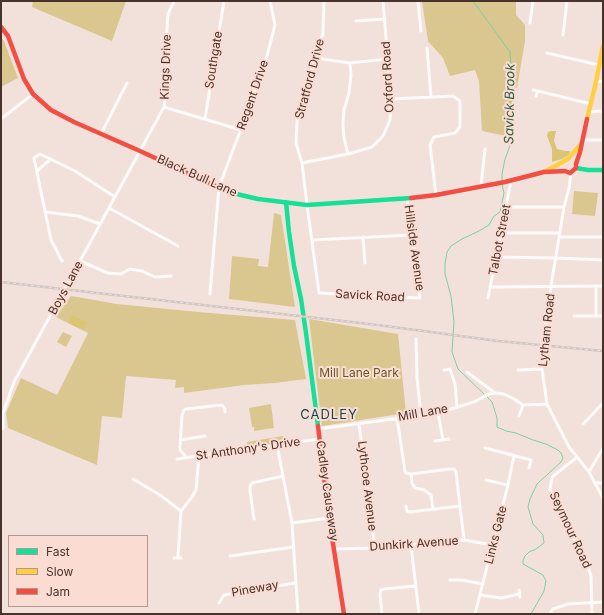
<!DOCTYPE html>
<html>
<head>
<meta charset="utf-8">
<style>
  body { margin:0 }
  #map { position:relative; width:604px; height:615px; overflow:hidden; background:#f2e1db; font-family:Inter,sans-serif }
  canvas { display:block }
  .frame { position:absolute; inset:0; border:2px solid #47322c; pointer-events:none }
  .legend { position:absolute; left:8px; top:535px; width:140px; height:72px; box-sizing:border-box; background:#fbdcd2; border:1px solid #b39890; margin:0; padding:5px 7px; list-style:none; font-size:12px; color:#47322c }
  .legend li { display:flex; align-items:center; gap:8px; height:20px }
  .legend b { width:20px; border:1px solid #b39890 }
</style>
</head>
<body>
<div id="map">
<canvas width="604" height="615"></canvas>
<div class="frame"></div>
<ul class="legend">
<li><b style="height:5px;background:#16e098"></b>Fast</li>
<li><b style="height:5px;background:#ffcf43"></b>Slow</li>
<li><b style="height:5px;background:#f24e42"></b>Jam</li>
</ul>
</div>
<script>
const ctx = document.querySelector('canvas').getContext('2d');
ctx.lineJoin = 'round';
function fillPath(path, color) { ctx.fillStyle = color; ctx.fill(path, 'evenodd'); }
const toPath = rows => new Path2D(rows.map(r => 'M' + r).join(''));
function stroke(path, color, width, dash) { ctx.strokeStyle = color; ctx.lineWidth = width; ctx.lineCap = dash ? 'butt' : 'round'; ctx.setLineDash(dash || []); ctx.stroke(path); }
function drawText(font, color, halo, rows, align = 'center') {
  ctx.font = font + ' Inter,sans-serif'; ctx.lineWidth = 4; ctx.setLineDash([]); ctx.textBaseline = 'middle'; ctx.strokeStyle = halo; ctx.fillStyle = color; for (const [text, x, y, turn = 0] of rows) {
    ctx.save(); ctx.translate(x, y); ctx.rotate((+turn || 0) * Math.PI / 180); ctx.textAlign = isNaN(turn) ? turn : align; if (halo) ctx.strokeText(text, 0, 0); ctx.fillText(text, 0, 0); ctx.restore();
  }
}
fillPath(toPath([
  [33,1,126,1,112,41,32,7],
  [422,1,516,1,516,15,525,25,525,41,517,88,513,87,512,99,513,122,511,137,482,131,479,81,475,70,450,76,443,58,428,41],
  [1,37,4,41,18,78,1,87],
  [574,191,598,193,595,216,572,214],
  [274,213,281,215,295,307,229,299,232,256,259,259,258,266,268,267],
  [71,296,117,304,198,312,295,320,306,379,275,383,244,385,184,393,184,387,175,388,176,380,126,376,122,418,102,416,97,465,8,428,6,413,21,378,57,395,88,333,56,317],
  [309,319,398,334,406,413,322,426],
  [63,332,72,336,66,347,57,342],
  [271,404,274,428,254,431,254,427,252,427,249,408],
  [283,436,284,443,247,447,247,442]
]), '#d9c78f');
fillPath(toPath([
  [551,131,556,131,554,141,557,149,565,151,570,151,569,155,562,159,552,162,552,149,547,136,548,132],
  [72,315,87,322,84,330,68,323]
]), '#dbc574');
stroke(toPath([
  [473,1,510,52,511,65,510,108,512,127,511,143,505,159,502,174,502,181],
  [484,394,458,369,452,352,454,322,451,296,445,274,445,264,447,252,451,246,462,239,479,231,489,225,494,216,500,212,504,193,502,184],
  [487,397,492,402,497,418,497,427,506,431,516,433,533,440,546,444,558,450,561,453,563,458,561,462,537,484,530,499,528,507,533,524,543,535,544,543,536,549,529,552,525,556,523,560,523,564,543,575,546,581,544,591,531,614]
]), '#7bd0a1', 1);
stroke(toPath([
  [324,1,323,33,304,93,297,121,296,143,302,163,307,205,319,293,420,298,407,198],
  [418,1,421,31],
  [356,21,385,19],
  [530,23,533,1],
  [563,35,567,1],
  [427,48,431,97],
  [547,53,599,65],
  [315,58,350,63,387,59],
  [596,82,603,81],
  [533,90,538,91,536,96],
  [538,91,591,104],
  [391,99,453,96,460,101,460,127,455,133,434,137,430,145,436,195],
  [164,107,241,130],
  [589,112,603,111],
  [1,119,33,94],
  [205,119,224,1],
  [101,134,127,83],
  [582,140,603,140],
  [348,154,344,138,343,124,344,110,349,93,351,75,350,63],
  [302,163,348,154,372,147,383,136,390,120,391,99,383,1],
  [37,171,51,159],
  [570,173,571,174,569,188,564,207,551,286,543,349,542,369,547,404,569,447,589,472,603,498],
  [481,186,485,149],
  [506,207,564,207],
  [109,208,178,246],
  [45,212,78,216,100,224],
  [501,233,560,233],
  [363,237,365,263],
  [559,237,603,237],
  [312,240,412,235],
  [496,257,556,258,603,260],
  [62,261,51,240,34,158,40,154,75,171,115,197],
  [80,261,108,273,121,274,130,269,142,271,155,277,171,276],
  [596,286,596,316,603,316],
  [491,287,603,286],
  [210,294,219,187,263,71,275,25,270,1],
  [488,298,511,181],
  [574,316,596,316],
  [416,339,417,378,421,415],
  [444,370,450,369,455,384,457,407],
  [518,370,542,369],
  [467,372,495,393],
  [438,413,443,440],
  [519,416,523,405],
  [397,418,405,471,406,473,411,474,450,469,454,469,456,472,464,540],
  [359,424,375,548],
  [583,424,603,403],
  [318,429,438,413,474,402,489,394,495,393,504,394,514,399,523,405,547,404],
  [1,430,3,428,3,413,14,382,164,107,168,83,166,43,168,14,174,1],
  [180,440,205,436],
  [435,441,449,439],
  [485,448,531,460,529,468],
  [278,450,292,523,298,614],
  [186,457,180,450,180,447,182,415,184,410,186,409,221,405,223,406,225,409,225,412],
  [576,458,552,477,550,490,573,535,587,564,591,576,592,614],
  [177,459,319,439],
  [589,472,603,448],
  [411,474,412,483,415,488,424,490,431,495,433,509],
  [133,479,160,495,181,511],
  [486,480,508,485],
  [595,483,603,483],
  [406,506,407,511,410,512,460,506],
  [254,519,250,491,250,486,252,483,283,476],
  [292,523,329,518],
  [411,545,419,614],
  [334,549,375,548,464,540,493,545],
  [230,556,293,547],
  [174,558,181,558],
  [178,558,181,511,192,497,196,490,199,456],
  [450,580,462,580,483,584],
  [519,590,520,597],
  [480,595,501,598,519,594],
  [219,603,224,595,295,583],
  [382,614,380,594,381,590,384,589,415,586],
  [475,614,508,485,514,456],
  [550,614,551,612,553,609,568,604,603,602]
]), '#fdfafa', 3);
stroke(toPath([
  [576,168,588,170,603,170],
  [222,189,228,192,258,199,307,205,411,198],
  [286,202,289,232,294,266,301,299,306,333,318,426]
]), '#16e098', 4.5);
stroke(toPath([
  [587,119,596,82,603,46],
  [544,172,568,159,580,145]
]), '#ffcf43', 4.5);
stroke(toPath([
  [1,27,8,36,24,79,33,94,51,110,74,122,140,151,222,189],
  [411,198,436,195,505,182,544,172,565,171,570,173,576,168,576,164,580,152,587,119],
  [318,426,329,518,344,614]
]), '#f24e42', 4.5);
const rail = toPath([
  [1,282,378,325,498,341,603,351]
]);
stroke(rail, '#ccc7c5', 2.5);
stroke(rail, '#fbdcd2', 1, [3]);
drawText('12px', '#47322c', '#fbdcd2', [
  ["Southgate",214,60,-81],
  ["Kings Drive",166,67,-88],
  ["Oxford Road",388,77,-93],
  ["Stratford Drive",310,79,-75],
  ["Regent Drive",253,95,-71],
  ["Black Bull Lane",197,176,24],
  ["Talbot Street",500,240,-79],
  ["Hillside Avenue",414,248,82],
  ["Boys Lane",66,288,-62],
  ["Savick Road",370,296,3],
  ["Lytham Road",547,330,-84],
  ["Mill Lane",423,413,-10],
  ["St Anthony's Drive",248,449,-8],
  ["Lythcoe Avenue",367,486,83],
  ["Cadley Causeway",327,491,82],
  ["Seymour Road",570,530,65],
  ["Links Gate",496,535,-76],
  ["Dunkirk Avenue",414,544,-4],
  ["Pineway",255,589,-10]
]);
drawText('12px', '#635826', '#fbdcd2', [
  ["Mill Lane Park",359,373]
]);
drawText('italic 13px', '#2d5f44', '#fbdcd2', [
  ["Savick Brook",510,104,-89]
]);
ctx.letterSpacing = '1px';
drawText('13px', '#0d4654', '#fbdcd2', [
  ["CADLEY",329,415]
]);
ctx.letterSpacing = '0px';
</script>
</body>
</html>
